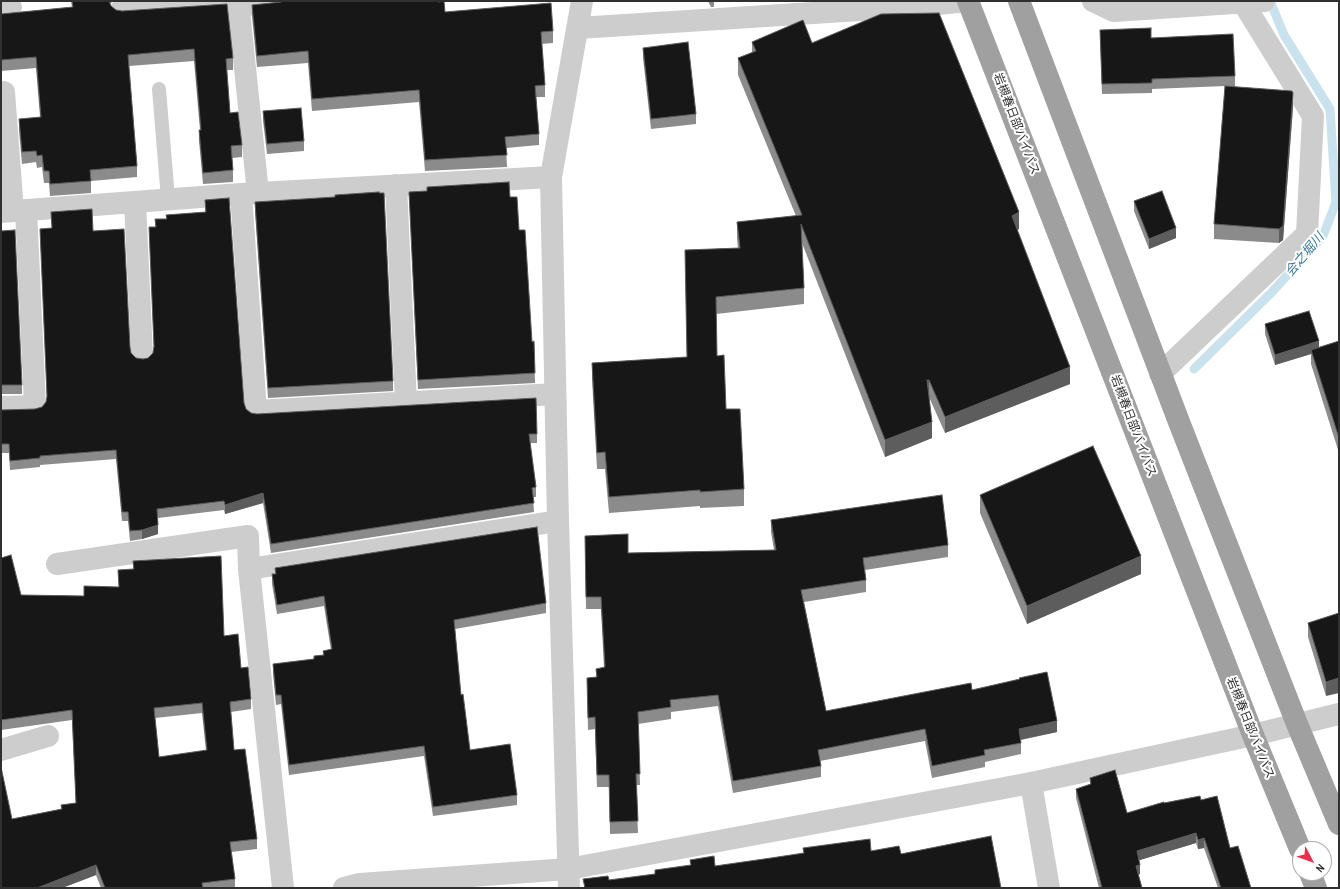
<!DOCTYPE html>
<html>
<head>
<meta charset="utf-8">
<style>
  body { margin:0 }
  #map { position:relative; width:1340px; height:889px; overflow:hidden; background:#fff; font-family:"Archivo Narrow",sans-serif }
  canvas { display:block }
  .frame { position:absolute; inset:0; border:2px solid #303030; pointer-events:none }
  .north { position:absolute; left:1292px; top:841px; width:40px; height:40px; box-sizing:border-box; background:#fff; border:1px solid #acacac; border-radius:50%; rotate:131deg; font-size:11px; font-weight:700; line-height:16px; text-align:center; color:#303030 }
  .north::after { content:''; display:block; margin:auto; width:14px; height:18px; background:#e8304d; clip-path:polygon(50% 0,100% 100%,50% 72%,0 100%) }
</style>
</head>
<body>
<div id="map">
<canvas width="1340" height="889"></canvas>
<div class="frame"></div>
<div class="north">N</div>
</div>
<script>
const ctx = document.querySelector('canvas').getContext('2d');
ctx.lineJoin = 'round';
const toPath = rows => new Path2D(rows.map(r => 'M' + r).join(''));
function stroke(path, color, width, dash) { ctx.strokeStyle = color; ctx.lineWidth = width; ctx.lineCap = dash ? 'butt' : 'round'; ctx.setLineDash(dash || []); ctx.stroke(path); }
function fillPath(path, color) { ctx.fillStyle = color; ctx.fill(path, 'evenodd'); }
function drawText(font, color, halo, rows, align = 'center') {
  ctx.font = font + ' "Archivo Narrow","Noto Sans JP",sans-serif'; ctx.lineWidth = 4; ctx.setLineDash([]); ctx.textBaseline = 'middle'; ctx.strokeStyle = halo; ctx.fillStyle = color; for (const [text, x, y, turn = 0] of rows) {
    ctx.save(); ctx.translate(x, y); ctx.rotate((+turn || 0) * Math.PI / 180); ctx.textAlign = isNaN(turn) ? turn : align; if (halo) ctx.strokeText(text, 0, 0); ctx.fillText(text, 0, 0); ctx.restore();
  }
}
stroke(toPath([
  [1194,369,1272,292,1323,236,1336,202,1330,109,1284,35,1270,1]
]), '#c9e2ed', 9);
stroke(toPath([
  [159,89,168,199]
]), '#cdcdcd', 14);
stroke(toPath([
  [238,1,258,193],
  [1093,1,1114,11,1264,1],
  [239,6,279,1],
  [1,7,11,7],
  [121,10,238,2],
  [578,28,907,7,968,1],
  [4,92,13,211],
  [396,185,406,403],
  [241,194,256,411,555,394],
  [135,202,142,356],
  [1,212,241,194,551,177],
  [1160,374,1307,234,1313,116,1242,1],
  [1,407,35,406,26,210],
  [57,564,248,536,249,569,283,888],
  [249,569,558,521],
  [1,750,48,736],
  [1031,783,1049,888],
  [569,888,558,521,551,177,582,1]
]), '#cdcdcd', 22);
stroke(toPath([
  [344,888,360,884,568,869,1031,783,1253,735,1339,714]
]), '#cdcdcd', 22);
stroke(toPath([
  [968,1,1253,735,1300,849],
  [1019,1,1179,422,1297,724,1339,824],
  [1310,873,1316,888]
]), '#a0a0a0', 22);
fillPath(toPath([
  [71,1,113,1,110,4,111,6,116,10,233,58,233,70,227,70,230,113,242,145,242,157,232,158,233,170,233,182,203,184,199,141,199,130,200,130,194,61,129,66,137,166,137,177,91,181,91,193,50,196,49,183,44,183,42,167,37,168,36,162,22,164,19,131,19,119,40,117,36,68,1,71,1,14,72,7],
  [708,1,714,1,714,7,711,7],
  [281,2,445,12,553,31,553,43,541,44,545,85,545,97,536,97,539,134,539,145,506,148,507,167,425,171,419,102,312,111,308,63,257,67,252,17,252,5],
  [1100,30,1151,38,1235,76,1235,86,1233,86,1293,107,1283,240,1279,243,1214,239,1214,224,1225,86,1152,89,1152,93,1102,94],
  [752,42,812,43,1019,229,1017,230,1070,384,945,433,929,397,932,438,885,457,802,243,804,288,804,304,716,314,717,356,726,409,744,489,744,506,700,508,700,506,609,513,605,469,597,469,592,379,592,363,687,357,685,250,738,248,737,239,737,222,796,216,738,75,738,58,752,53],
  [643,48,696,114,696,124,651,129,643,58],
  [263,111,304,141,304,151,267,154,263,121],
  [427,187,510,197,519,230,532,342,534,341,535,383,418,389,409,192,427,191],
  [205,200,244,403,246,409,251,413,257,414,537,434,537,443,530,443,536,487,536,497,533,497,534,512,271,553,263,503,225,514,224,510,158,518,158,534,142,539,130,541,128,521,122,521,116,459,40,465,40,467,10,470,9,453,1,453,1,410,35,409,42,407,46,402,47,398,40,229,52,228,51,212,93,231,131,353,136,358,143,359,148,358,153,353,154,348,149,227,155,227,155,219,166,219,166,215,205,212],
  [1134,201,1176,238,1149,249,1134,211],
  [255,202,393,381,393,391,268,398,255,212],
  [1,231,22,385,22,394,1,394],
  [1265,324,1319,347,1339,341,1339,453,1311,364,1311,354,1275,365,1265,334],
  [980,495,1141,574,1027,624,980,513],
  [771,520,948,545,948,557,865,570,866,580,866,592,804,602,826,711,972,690,1019,680,1019,678,1057,732,1021,740,1021,754,985,762,985,767,932,778,925,741,820,761,821,766,821,777,733,793,718,706,671,712,671,719,638,724,640,785,636,785,638,833,610,834,609,787,597,787,595,729,588,730,587,678,596,677,596,669,604,668,601,609,586,609,585,536,628,553,774,550,771,532],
  [1,558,21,595,84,596,119,587,118,570,133,569,133,561,224,636,241,668,251,699,251,709,231,712,234,750,257,839,257,849,231,852,235,879,235,888,101,888,96,875,62,888,1,888,12,819,61,809,61,805,76,803,72,720,1,730],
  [202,713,206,751,159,757,155,718],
  [275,568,546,603,546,613,455,629,461,695,470,750,517,795,517,805,433,816,424,756,289,775,281,704,276,705,273,674,273,664,314,659,314,656,323,655,323,651,331,650,324,606,277,614,272,584,272,574,275,574],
  [1339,613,1326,696,1308,637,1308,623],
  [1090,778,1127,813,1164,803,1201,800,1230,848,1251,888,1218,888,1204,848,1198,849,1196,843,1139,860,1140,874,1138,875,1142,888,1099,888,1076,798,1076,789,1090,784]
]), '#8b8b8b');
fillPath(toPath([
  [1293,93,1293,107,1283,240,1279,243,1279,229],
  [1019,212,1019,229,1012,232,1012,216],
  [1176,228,1176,238,1149,249,1149,239],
  [1319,341,1319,351,1311,350,1311,354,1275,365,1275,355],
  [1070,367,1070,384,945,433,945,417],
  [927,380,929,380,929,396],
  [932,422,932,438,885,457,885,440],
  [263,493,263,503,225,514,225,505],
  [158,525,158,534,142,539,142,530],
  [1141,556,1141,574,1027,624,1027,606],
  [1339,678,1339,693,1326,696,1326,682],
  [1057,721,1057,732,1019,740,1019,729],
  [1196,833,1196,843,1137,861,1137,851],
  [1204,838,1204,848,1198,849,1198,840],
  [96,865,96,875,62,888,37,888],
  [1140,865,1140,874,1136,876,1136,866]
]), '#5d5d5d');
const building = toPath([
  [72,1,109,1,111,6,116,10,122,11,227,4,233,58,226,59,230,113,238,112,242,145,231,146,233,170,203,173,199,130,201,130,194,49,128,55,137,166,90,170,91,181,50,184,49,171,44,171,42,155,37,156,36,151,22,152,19,119,41,117,36,57,1,60,1,14,73,7,72,1],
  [283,1,438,1,438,2,444,1,445,12,551,3,553,31,541,32,545,85,535,86,539,134,505,137,507,155,425,160,419,90,312,99,308,51,257,56,252,5,281,2,283,1],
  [939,13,1019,212,1012,216,1070,367,945,417,929,380,927,380,932,422,885,440,801,224,804,288,716,297,717,356,724,355,726,409,740,409,744,489,700,492,700,490,609,497,605,452,597,453,592,363,687,357,685,250,740,248,737,222,802,215,738,58,756,51,752,42,803,20,812,43,881,14,939,13],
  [1151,28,1151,38,1233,34,1235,76,1152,79,1152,83,1102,84,1100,30,1151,28],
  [688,42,696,114,651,119,643,48,688,42],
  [1225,86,1292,91,1293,93,1283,226,1279,229,1214,224,1225,86],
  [301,108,304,141,267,144,263,111,301,108],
  [509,182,510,197,517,197,519,230,525,230,532,342,534,341,535,373,418,380,409,192,427,191,427,187,509,182],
  [1162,191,1176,228,1149,239,1134,201,1162,191],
  [379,192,379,193,384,193,393,381,268,388,255,202,335,197,335,195,379,192],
  [229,198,244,403,246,409,251,413,257,414,536,398,537,434,529,434,536,487,532,488,534,503,271,544,263,493,225,505,224,501,157,509,158,525,142,530,130,531,128,512,122,512,116,450,40,456,40,458,10,461,9,444,1,444,1,410,35,409,42,407,46,402,47,396,40,229,52,228,51,212,92,209,93,231,124,229,130,347,131,353,136,358,143,359,148,358,153,353,154,346,149,227,156,227,155,219,167,219,166,215,206,212,205,200,229,198],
  [15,230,22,385,1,385,1,231,15,230],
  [1309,311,1319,341,1275,355,1265,324,1309,311],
  [1339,341,1339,438,1311,350,1339,341],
  [1093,446,1141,556,1027,606,980,495,1093,446],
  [942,495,948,545,863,558,866,580,801,590,826,711,971,683,972,690,1020,679,1019,678,1047,672,1057,721,1019,729,1021,743,984,750,985,755,932,766,925,729,818,750,821,766,733,781,718,695,670,700,671,707,638,712,640,774,636,774,638,821,610,822,609,775,597,775,595,717,588,718,587,678,597,677,596,669,605,667,601,597,586,597,585,536,628,534,628,553,776,550,771,520,942,495],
  [537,527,546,603,454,620,461,695,463,694,470,750,510,744,517,795,433,807,424,746,289,765,281,695,276,695,273,664,314,659,314,656,324,655,323,651,332,649,324,596,277,605,272,574,276,574,275,568,537,527],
  [11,555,21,595,84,596,84,586,119,587,118,570,134,569,133,561,221,556,224,636,238,634,241,668,248,667,251,699,230,702,234,750,245,749,257,839,230,842,235,879,202,883,203,888,105,888,96,865,37,888,1,888,1,767,12,819,62,809,61,805,76,803,72,710,1,720,1,558,11,555],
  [202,703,207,750,159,757,154,708,202,703],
  [1339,613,1339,678,1326,682,1308,623,1339,613],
  [1115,770,1127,813,1164,802,1164,803,1200,796,1201,800,1217,796,1230,848,1238,846,1251,888,1221,888,1204,838,1198,840,1196,833,1137,851,1140,865,1136,866,1142,888,1102,888,1076,789,1091,784,1090,778,1115,770],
  [991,836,1001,888,585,888,583,879,608,876,609,880,655,874,655,870,691,865,690,860,714,856,715,866,771,858,804,853,803,848,870,839,871,851,899,846,901,854,991,836]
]);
fillPath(building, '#171717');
stroke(building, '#5d5d5d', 1);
drawText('12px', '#303030', '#fff', [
  ["岩槻春日部バイパス",1016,124,69],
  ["岩槻春日部バイパス",1133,426,69],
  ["岩槻春日部バイパス",1250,728,68]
]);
drawText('italic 13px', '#3c7993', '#fff', [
  ["会之堀川",1305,255,-50]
]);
</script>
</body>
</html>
